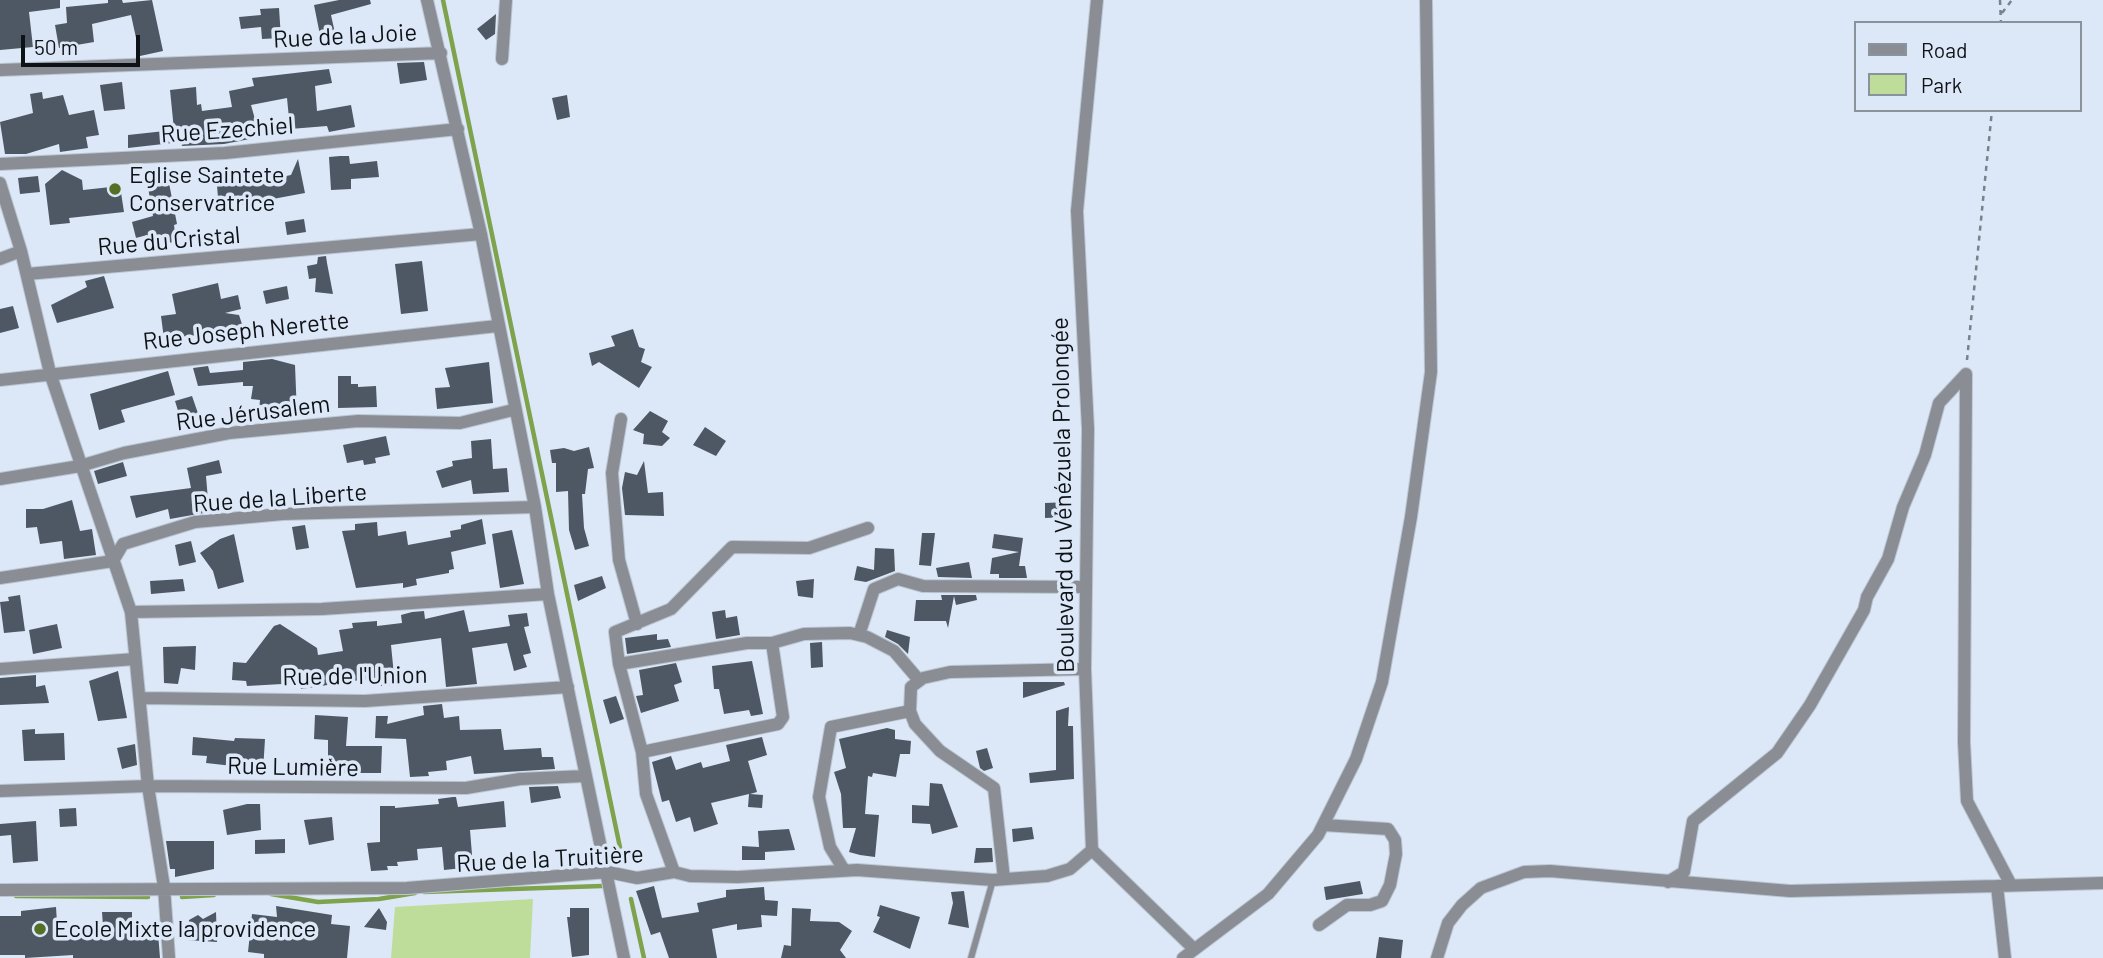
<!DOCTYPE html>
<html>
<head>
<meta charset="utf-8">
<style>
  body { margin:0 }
  #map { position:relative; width:2103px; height:958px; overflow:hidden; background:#dce8f7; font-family:Barlow,sans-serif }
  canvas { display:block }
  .legend { position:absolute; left:1854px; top:21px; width:228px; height:91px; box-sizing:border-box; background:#dce8f7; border:2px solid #8a929d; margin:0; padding:9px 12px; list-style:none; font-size:21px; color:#0e1217 }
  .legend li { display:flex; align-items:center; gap:14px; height:35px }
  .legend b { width:35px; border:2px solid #8a929d }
  .scale { position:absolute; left:21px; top:35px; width:119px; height:32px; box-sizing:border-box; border:4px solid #0e1217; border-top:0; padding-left:9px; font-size:21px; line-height:24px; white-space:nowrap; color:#0e1217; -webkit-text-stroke:5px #dce8f7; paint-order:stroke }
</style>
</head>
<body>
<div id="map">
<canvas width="2103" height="958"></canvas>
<ul class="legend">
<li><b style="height:9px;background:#8a8e94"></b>Road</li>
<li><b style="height:19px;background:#bfdd9a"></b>Park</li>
</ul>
<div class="scale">50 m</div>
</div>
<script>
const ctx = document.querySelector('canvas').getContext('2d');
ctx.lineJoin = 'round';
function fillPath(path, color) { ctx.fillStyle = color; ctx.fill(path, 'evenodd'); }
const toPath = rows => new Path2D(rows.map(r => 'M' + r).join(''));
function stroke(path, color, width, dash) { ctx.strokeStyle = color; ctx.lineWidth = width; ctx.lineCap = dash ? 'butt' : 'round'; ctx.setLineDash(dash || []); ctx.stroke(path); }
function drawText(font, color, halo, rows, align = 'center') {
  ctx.font = font + ' Barlow,sans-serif'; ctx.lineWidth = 7; ctx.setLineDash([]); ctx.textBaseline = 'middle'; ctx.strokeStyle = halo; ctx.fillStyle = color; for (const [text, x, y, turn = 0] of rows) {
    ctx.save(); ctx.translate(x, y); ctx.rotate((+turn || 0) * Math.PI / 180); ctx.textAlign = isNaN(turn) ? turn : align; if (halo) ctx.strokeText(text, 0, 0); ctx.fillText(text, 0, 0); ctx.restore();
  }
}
fillPath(toPath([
  [533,899,530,958,391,958,395,907]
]), '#bfdd9a');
stroke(toPath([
  [443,0,622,857],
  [424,892,602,886],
  [271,894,318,902,379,899,415,893],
  [16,896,148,897],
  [182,897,214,895],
  [631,899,644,958]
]), '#7fa24c', 4.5);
fillPath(toPath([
  [0,0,60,0,60,8,29,12,33,47,0,50],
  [108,0,122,0,123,3,152,0,163,51,140,56,131,15,92,24,94,42,59,48,55,25,67,23,66,7,108,3],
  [339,0,370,0,371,4,331,15,337,42,322,45,314,5],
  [279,8,281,38,262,39,261,27,241,29,239,17,261,15,260,9],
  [496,14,495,34,486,40,477,29],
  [424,62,427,80,400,84,397,63],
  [329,69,332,83,315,86,317,111,351,105,355,127,329,132,327,126,290,129,287,98,251,105,260,137,224,144,182,146,181,142,128,148,128,135,174,130,170,90,196,87,197,105,201,104,202,111,232,107,229,91,254,86,252,78],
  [122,82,125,109,104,111,100,85],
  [42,92,43,99,63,95,69,115,94,110,99,135,86,137,88,148,60,152,59,144,26,154,5,154,0,122,33,113,30,94],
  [567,95,570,117,557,120,552,98],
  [340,156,349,156,350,164,377,161,379,177,351,179,351,189,331,190,329,157],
  [298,159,305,193,219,209,216,174,231,173,231,177,270,170,271,179,291,175],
  [62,170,82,180,83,190,120,186,124,212,69,218,70,223,50,225,45,184],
  [38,176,40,192,20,194,18,178],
  [168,178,177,224,174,225,176,242,148,245,147,235,136,238,132,222,153,216,147,182],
  [304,219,306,232,287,235,285,222],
  [326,256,327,263,333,294,315,292,316,278,309,279,307,266,317,264,318,257],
  [422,261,428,311,401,314,395,264],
  [104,276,114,308,57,323,51,305,87,287,85,281],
  [218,283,221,299,238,295,241,309,225,313,239,315,244,330,198,338,198,335,164,339,161,316,176,314,172,294],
  [287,286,289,299,266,304,263,291],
  [13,306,19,328,0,333,0,309],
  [633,329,639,347,645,349,641,362,652,367,639,388,599,362,592,366,589,353,615,346,611,336],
  [272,359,295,365,297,415,280,415,280,411,259,410,260,400,251,399,253,386,243,386,243,382,198,386,193,368,208,366,210,373,243,370,243,362],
  [489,362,493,403,437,409,435,388,450,387,445,368],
  [168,371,175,395,121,410,125,422,99,430,90,394],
  [338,376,351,376,351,384,358,384,358,387,376,386,377,407,338,408],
  [192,396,201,422,183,427,175,401],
  [650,411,668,421,662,432,670,438,662,446,643,444,644,434,633,430],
  [705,427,726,441,716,456,693,445],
  [386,436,390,455,375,458,376,463,364,465,363,460,347,463,343,445],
  [491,439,493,469,507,468,509,492,473,494,471,480,442,488,436,471,453,466,452,461,472,458,471,441],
  [589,447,594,468,588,469,585,494,582,494,584,528,589,546,575,550,569,530,568,491,556,492,556,463,552,463,550,450,564,448,574,451],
  [219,460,222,473,206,476,209,512,170,519,168,509,136,518,130,496,191,488,187,468],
  [644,461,648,493,663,492,664,516,625,515,622,488,625,472,637,475],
  [123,462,127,476,98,484,94,471],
  [72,500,80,531,92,529,96,555,64,559,62,541,40,544,37,527,26,528,26,509,43,509],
  [1069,502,1070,517,1045,518,1045,503],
  [482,519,486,544,451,552,454,569,449,570,449,573,416,579,417,585,403,588,403,583,356,588,342,531,355,530,355,524,377,522,378,536,406,531,408,545,451,537,450,531,461,529,461,525],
  [305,525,309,548,296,550,292,527],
  [512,530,524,584,500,588,492,534],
  [922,533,935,533,931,566,919,565],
  [234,534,244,582,218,589,213,571,200,553,220,539],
  [994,534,1023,538,1019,566,1025,566,1027,578,999,578,999,574,990,574,992,558,1019,552,992,548],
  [191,541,196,562,179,566,175,545],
  [875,548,894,549,895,571,866,582,854,580,857,566,874,570],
  [969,562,972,578,938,577,936,568],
  [602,576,606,588,578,601,574,585],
  [183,579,185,591,151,594,150,581],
  [814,579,813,598,798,596,796,581],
  [20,595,25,631,4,633,0,602,9,601,8,597],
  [941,595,976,595,977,600,956,605,954,596,948,628,946,621,914,621,916,600,942,600],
  [464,610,469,632,510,626,508,615,527,613,529,626,524,627,531,653,523,655,527,667,514,671,507,643,472,648,477,684,446,687,441,638,391,645,395,685,381,686,380,677,301,689,300,683,247,686,246,681,232,680,233,662,246,663,274,626,280,624,317,648,318,655,343,651,339,630,353,628,352,623,377,621,377,626,402,623,401,615,412,612,424,611,425,619],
  [725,610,726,618,737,616,740,635,716,639,712,612],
  [57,624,62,648,33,654,29,630],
  [887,630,910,637,908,654,898,644,885,637],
  [657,634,657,640,668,639,671,647,627,654,625,638],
  [822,642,823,667,811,668,810,643],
  [196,646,195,670,181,668,178,684,164,683,163,647],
  [752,661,763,714,751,716,749,710,724,714,719,689,714,689,712,666],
  [676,663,682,682,674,685,679,701,641,713,636,696,643,695,639,670],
  [118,671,127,718,98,721,89,681],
  [36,675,36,687,45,685,49,703,0,705,0,678],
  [1023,682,1064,682,1065,685,1023,698],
  [616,696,624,719,610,724,603,700],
  [442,704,444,718,459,716,460,730,501,729,504,750,541,748,542,757,553,757,555,769,474,774,471,756,446,761,447,770,428,772,429,776,410,777,406,739,375,738,376,716,388,716,387,724,424,715,423,706],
  [1069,707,1068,726,1073,726,1074,779,1030,783,1029,773,1056,770,1056,711],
  [315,715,348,717,346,746,382,746,381,773,343,773,343,778,328,777,328,740,314,739],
  [887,728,895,730,895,739,911,741,910,754,900,754,896,777,873,773,872,777,868,776,865,814,879,815,875,857,860,855,849,852,856,828,843,828,841,794,834,772,846,768,839,739],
  [35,729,35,734,64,733,65,760,24,761,22,730],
  [193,737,234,741,235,738,265,739,263,771,233,770,233,766,206,763,207,756,192,755],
  [762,737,767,755,748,761,757,792,750,794,763,795,762,808,748,807,749,794,711,803,718,824,694,832,690,817,676,822,669,800,662,802,652,762,671,756,676,770,701,762,703,768,730,761,726,745],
  [135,744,137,765,122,769,117,748],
  [987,748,993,768,984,771,980,768,976,751],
  [930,783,942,784,958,827,932,834,930,824,912,823,912,805,929,806],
  [558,786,561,798,531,803,529,787],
  [453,797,456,797,458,807,504,801,506,827,470,830,473,867,444,870,442,847,417,849,418,860,397,862,398,866,387,866,388,870,371,871,367,843,380,842,380,806,395,806,395,808,439,804,438,799],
  [247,804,260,804,261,830,227,835,223,810],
  [76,808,77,826,60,827,59,809],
  [332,817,334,840,309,845,304,820],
  [36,821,38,861,13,863,11,835,0,836,0,824],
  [1032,827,1034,839,1013,842,1012,829],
  [789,829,795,850,765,852,765,860,742,860,742,846,759,847,758,831],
  [285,839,285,853,255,854,255,840],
  [166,841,214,841,214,869,175,877,175,869,170,869],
  [976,848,992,848,993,862,974,863],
  [1360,881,1363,894,1326,900,1324,887],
  [654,886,662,918,699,912,697,903,726,897,726,890,764,887,765,900,778,901,777,916,761,915,762,927,737,930,737,924,712,929,717,958,669,958,660,932,651,935,636,891],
  [964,891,969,928,948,924,953,903,951,892],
  [880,905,920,917,910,949,873,932,880,917,877,916],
  [276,906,332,915,331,924,350,926,347,958,264,958,264,954,248,952,252,914,277,917],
  [56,907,57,923,70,922,70,925,103,926,102,912,132,912,132,934,158,933,160,958,73,958,73,955,25,958,25,955,0,955,0,916,21,916,21,911],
  [379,908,387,922,386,930,364,927],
  [570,908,589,908,589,955,572,957,567,917,570,917],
  [792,908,811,909,810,921,839,922,852,931,840,950,846,958,781,958,784,945,791,946],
  [216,912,217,942,187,940,189,920,198,915,203,919],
  [1379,937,1403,940,1401,958,1376,958]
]), '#4e5864');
const lane = toPath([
  [971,958,993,880]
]);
const street = toPath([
  [427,0,481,234,535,507,548,594,624,958],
  [1097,0,1077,211,1088,429,1085,669,1092,850,1193,948],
  [502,59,506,0],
  [0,70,441,53],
  [0,164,225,153,458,129],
  [0,183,21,251,50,373,131,612,148,786,164,887,169,958],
  [0,259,21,251],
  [27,274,481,234],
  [1966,374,1964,742,1967,801,2011,885],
  [0,380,497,326],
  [621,419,612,473,619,560,637,624],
  [0,479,80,466,124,453,229,433,358,421,460,423,513,410],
  [0,578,113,561,123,544,195,522,283,514,535,507],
  [131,612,322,609,548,594],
  [859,635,874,589,898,579,923,586,1086,587],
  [619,664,747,643,772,643,804,634,850,633,867,637,894,651,918,679],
  [0,669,135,659],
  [142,698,365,701,568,687],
  [642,752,778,724,783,717,772,643],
  [0,791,148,786,466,788,520,779,585,776],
  [844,870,830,847,819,797,831,727,910,711],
  [674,872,646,794,642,752,619,664,615,632,671,609,732,547,809,548,868,528],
  [1004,879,994,788,940,751,915,724,910,711,911,687,923,678,950,672,1085,669],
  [1668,882,1684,872,1693,821,1777,753,1810,705,1864,610,1867,597,1888,559,1903,507,1925,455,1939,403,1966,374],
  [0,890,407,888,608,872,637,878,674,872,690,876,738,877,857,870,993,880,1047,876,1070,869,1092,850],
  [1319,925,1347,905,1370,905,1382,901,1390,885,1396,854,1395,840,1388,829,1323,825],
  [1183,958,1268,894,1318,835,1356,759,1382,682,1411,517,1431,372,1426,0],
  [1437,958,1448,923,1462,905,1481,888,1524,872,1550,871,1790,891,1997,886],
  [2005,958,1997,886,2103,883]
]);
stroke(lane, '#bbc6d3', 8);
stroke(street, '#bbc6d3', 14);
stroke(toPath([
  [2000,0,2001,23],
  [2002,13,2012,0],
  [1967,360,1992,110]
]), '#79818b', 2.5, [5, 5]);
stroke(lane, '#8a8e94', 6);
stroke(street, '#8a8e94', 12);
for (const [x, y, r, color] of [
  [115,189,7,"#537025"],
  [40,929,7,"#537025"]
]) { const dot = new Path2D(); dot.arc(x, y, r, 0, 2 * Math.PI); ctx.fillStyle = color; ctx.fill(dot); stroke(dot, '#dce8f7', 2.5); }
drawText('24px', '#0e1217', '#dce8f7', [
  ["Rue de la Joie",345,36,-3],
  ["Rue Ezechiel",227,130,-4],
  ["Rue du Cristal",169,241,-5],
  ["Rue Joseph Nerette",246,331,-6],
  ["Rue Jérusalem",253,413,-7],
  ["Boulevard du Vénézuela Prolongée",1063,495,-91],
  ["Rue de la Liberte",280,498,-4],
  ["Rue de l'Union",355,676,-1],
  ["Rue Lumière",293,767,1],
  ["Rue de la Truitière",550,859,-3]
]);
drawText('24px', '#0e1217', '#dce8f7', [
  ["Eglise Saintete",129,175],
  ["Conservatrice",129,203],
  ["Ecole Mixte la providence",54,929]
], 'left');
</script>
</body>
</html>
